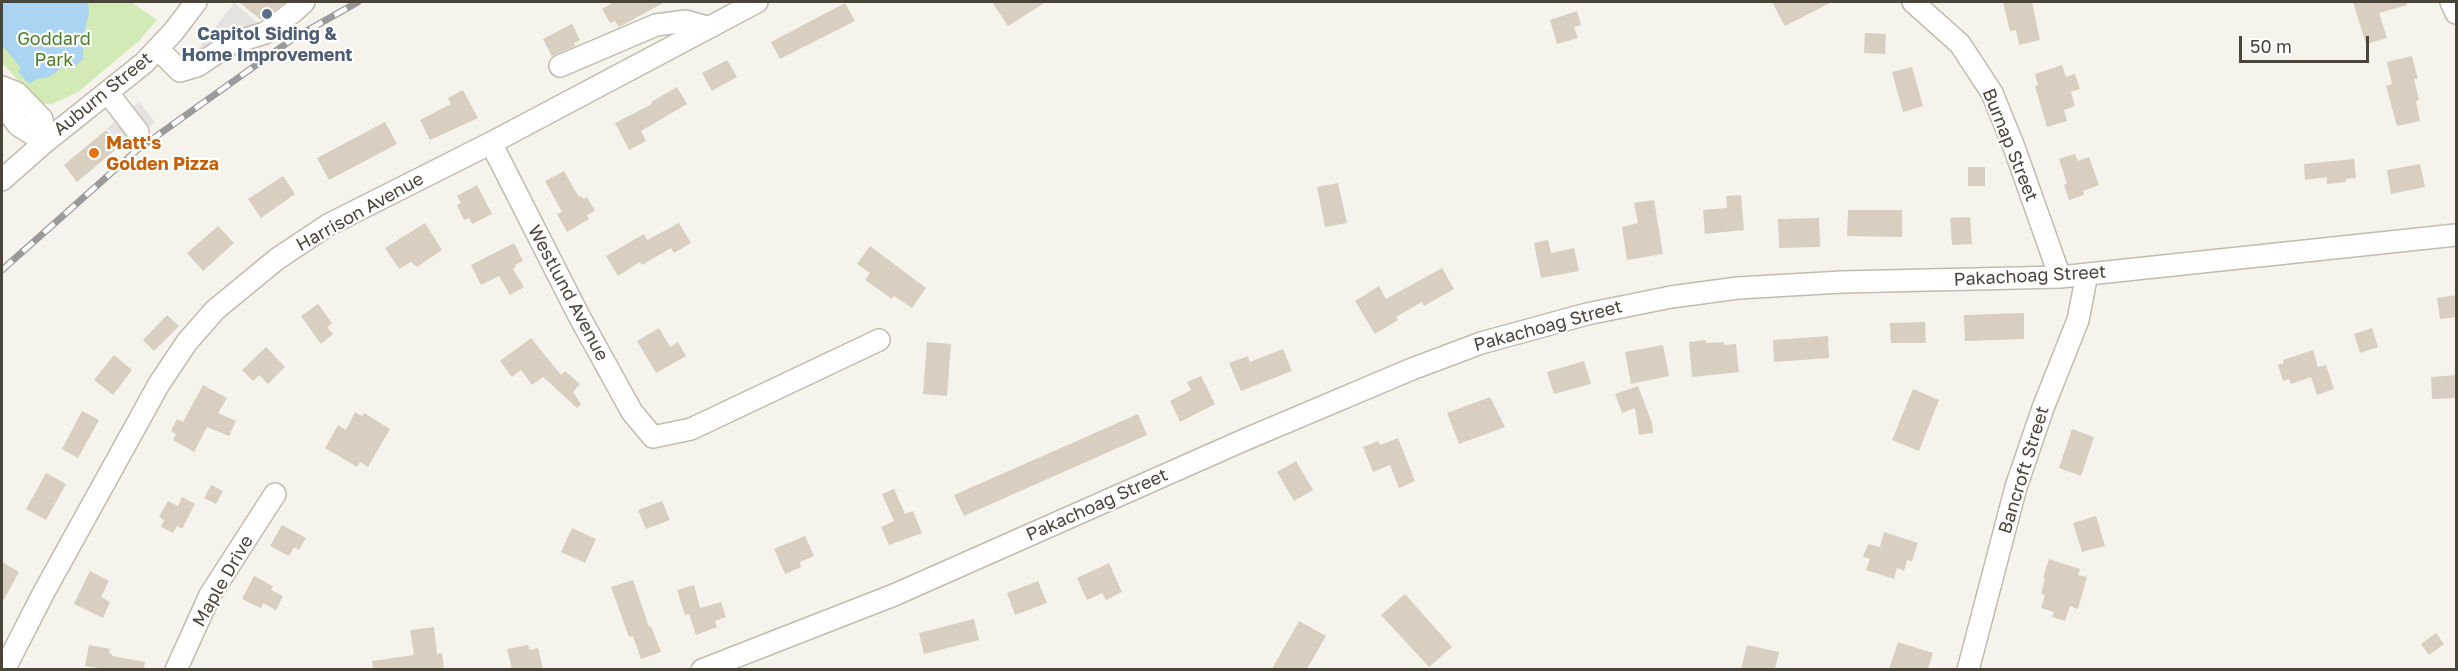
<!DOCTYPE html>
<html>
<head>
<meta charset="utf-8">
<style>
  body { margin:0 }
  #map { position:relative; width:2458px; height:671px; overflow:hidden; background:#f6f3ec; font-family:"Golos Text",sans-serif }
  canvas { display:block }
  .frame { position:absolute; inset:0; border:3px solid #4b4439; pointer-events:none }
  .scale { position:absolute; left:2239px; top:36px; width:130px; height:27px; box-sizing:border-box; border:3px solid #4b4439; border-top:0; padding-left:8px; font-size:18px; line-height:21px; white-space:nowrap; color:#4b4439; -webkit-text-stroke:4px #fff; paint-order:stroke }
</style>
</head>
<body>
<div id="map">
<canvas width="2458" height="671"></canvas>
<div class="frame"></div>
<div class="scale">50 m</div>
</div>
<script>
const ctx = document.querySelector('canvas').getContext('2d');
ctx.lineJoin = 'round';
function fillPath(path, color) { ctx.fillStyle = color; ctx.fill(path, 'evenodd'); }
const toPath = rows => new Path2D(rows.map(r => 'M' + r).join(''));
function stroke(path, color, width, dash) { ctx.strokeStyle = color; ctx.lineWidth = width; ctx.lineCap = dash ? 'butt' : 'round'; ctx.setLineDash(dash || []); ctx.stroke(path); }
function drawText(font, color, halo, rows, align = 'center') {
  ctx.font = font + ' "Golos Text",sans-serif'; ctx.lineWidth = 4.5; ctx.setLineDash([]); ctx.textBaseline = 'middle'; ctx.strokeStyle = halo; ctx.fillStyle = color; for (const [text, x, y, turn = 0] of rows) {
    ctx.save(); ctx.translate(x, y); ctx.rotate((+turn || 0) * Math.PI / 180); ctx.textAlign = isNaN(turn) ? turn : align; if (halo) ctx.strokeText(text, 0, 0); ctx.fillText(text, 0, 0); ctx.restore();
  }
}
fillPath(toPath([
  [2,2,131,2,157,20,139,41,78,92,52,104,43,104,25,88,2,63]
]), '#d2eab5');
fillPath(toPath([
  [234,3,264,28,202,57,197,51],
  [139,102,155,122,123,148,107,128]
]), '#e5e3e0');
fillPath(toPath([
  [2,2,88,2,89,14,84,34,83,59,72,69,67,64,49,77,36,79,29,84,18,72,21,68,2,45]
]), '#a9d4f2');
fillPath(toPath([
  [239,2,286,2,261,20],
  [614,2,665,2,619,27,615,21,610,23,602,9],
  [992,2,1046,2,1008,26],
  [1772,2,1832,2,1785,26],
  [2003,2,2032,2,2040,40,2019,45,2016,30,2010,31],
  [2353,2,2406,2,2407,5,2379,13,2387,38,2366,44],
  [845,3,855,21,780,59,771,42],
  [1577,11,1581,25,1574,27,1578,38,1557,44,1550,20],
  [572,24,580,40,574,43,575,46,552,56,543,39],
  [1865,33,1886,34,1885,54,1864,53],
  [2412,56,2418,79,2414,79,2419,100,2416,101,2420,121,2397,126,2386,86,2392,84,2387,62],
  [727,60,737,77,712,91,702,73],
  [2062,65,2066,77,2075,74,2080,89,2071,92,2075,106,2064,110,2067,121,2047,127,2035,86,2038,85,2035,74],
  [1912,67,1923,106,1903,112,1892,72],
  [677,87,687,104,641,131,646,141,629,150,615,123,652,104,651,102],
  [463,90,478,118,430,140,420,120,451,104,448,98],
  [385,122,397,144,329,180,317,158],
  [106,130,120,146,77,182,64,165],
  [2075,154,2078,161,2089,157,2099,185,2083,191,2084,195,2069,200,2064,185,2067,183,2059,159],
  [2354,159,2356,178,2346,179,2346,182,2327,184,2327,177,2305,180,2304,164],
  [2420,164,2425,187,2391,194,2387,170],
  [1968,167,1985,167,1985,186,1968,186],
  [564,171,579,197,581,196,583,199,587,197,595,211,587,215,589,219,567,232,557,214,562,212,545,181],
  [283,176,295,194,261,218,248,199],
  [1338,183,1347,223,1325,227,1317,187],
  [477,185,492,214,472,224,469,218,464,220,457,205,461,203,457,196],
  [1741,195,1744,230,1705,234,1703,210,1727,208,1726,196],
  [1654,200,1663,254,1627,260,1622,227,1638,223,1634,203],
  [1848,210,1902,210,1902,237,1847,236],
  [1970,217,1972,244,1952,245,1950,218],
  [1819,218,1820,247,1779,248,1778,219],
  [425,223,442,250,417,267,411,262,399,269,385,248],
  [679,223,691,243,674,253,671,248,642,265,640,262,618,276,606,256,644,234,647,240],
  [218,226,234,243,203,271,187,253],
  [1548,240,1551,253,1574,248,1579,271,1541,278,1534,243],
  [514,243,523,261,515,265,516,267,513,269,524,287,510,295,499,276,481,285,471,265],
  [870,246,926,288,912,308,894,296,892,299,865,280,870,273,857,264],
  [1442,268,1454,289,1424,306,1422,302,1396,317,1398,320,1375,334,1355,301,1379,286,1386,299],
  [2457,295,2457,317,2440,319,2437,298],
  [318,304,332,323,327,327,333,334,321,344,301,316],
  [2024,313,2024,339,1965,341,1964,315],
  [167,315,179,326,154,351,143,340],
  [1925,322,1926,343,1891,343,1890,323],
  [659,328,670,347,678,342,686,356,656,373,637,341],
  [2372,328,2378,347,2360,353,2354,334],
  [1828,336,1829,358,1774,362,1773,340],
  [531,338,561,375,565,371,580,384,573,392,581,404,577,408,543,377,532,385,521,370,512,377,500,361],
  [1706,340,1706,343,1724,342,1724,345,1736,344,1739,372,1692,377,1689,342],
  [927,342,951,344,947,396,923,394],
  [1663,345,1669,376,1631,384,1625,352],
  [266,347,285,367,268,384,259,375,253,381,242,370],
  [1283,349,1292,371,1241,391,1229,363,1248,356,1250,362],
  [2313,350,2318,367,2326,365,2334,389,2317,395,2311,377,2291,384,2289,379,2283,381,2278,365,2284,363,2283,360],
  [114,355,132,370,113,395,94,380],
  [1584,361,1591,384,1554,394,1547,372],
  [2457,375,2457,398,2432,399,2431,377],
  [1201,376,1215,404,1180,422,1170,401,1191,390,1187,382],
  [203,385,227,398,218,413,236,421,229,436,207,427,194,452,173,440,176,434,171,431,177,419,183,422],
  [1638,386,1652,423,1653,433,1639,435,1635,408,1622,413,1615,394],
  [1913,389,1939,400,1919,451,1892,440],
  [1490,397,1505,427,1459,444,1447,413],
  [82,411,99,420,78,458,62,449],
  [355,412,362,416,364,413,390,429,368,467,360,462,357,467,325,448,338,425,346,430],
  [1138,414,1147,435,964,516,954,495],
  [2072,429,2094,437,2081,476,2059,468],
  [1398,438,1415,481,1399,488,1390,465,1373,472,1363,447,1378,441,1380,445],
  [1296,461,1313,490,1294,501,1277,472],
  [46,473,66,484,46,520,26,509],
  [211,485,223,491,216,504,204,498],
  [894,489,905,514,913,511,922,533,889,545,881,527,894,521,882,494],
  [182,497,195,504,182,529,177,526,173,533,161,527,164,520,159,517,168,501,178,506],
  [662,501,670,520,646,529,638,510],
  [2096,516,2105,546,2082,552,2073,523],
  [282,525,306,538,299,550,294,547,289,556,270,546],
  [572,528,596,539,585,563,561,552],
  [1884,532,1918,543,1912,561,1907,560,1904,571,1897,568,1894,579,1866,570,1870,559,1863,557,1868,544,1880,547],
  [805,536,814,556,800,562,801,567,785,574,774,549],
  [2049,559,2080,569,2078,575,2087,577,2078,609,2070,606,2065,621,2052,617,2054,612,2041,608,2045,595,2041,594,2045,578,2043,578],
  [2,562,19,572,2,603],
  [1109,563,1122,592,1106,600,1102,593,1087,600,1077,578],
  [90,571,109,581,101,597,110,602,103,618,74,604],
  [254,576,273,586,271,590,283,596,276,610,263,603,261,608,242,599],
  [633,580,649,627,651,626,661,652,641,659,633,636,629,637,611,587],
  [1038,581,1047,603,1015,615,1007,593],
  [694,585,700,608,721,602,726,617,715,621,717,627,696,635,689,614,685,615,677,590],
  [1405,594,1452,647,1429,667,1381,615],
  [974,619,979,640,924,654,919,633],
  [1299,621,1326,636,1307,669,1272,669],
  [434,627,437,654,442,653,444,669,373,669,372,661,414,655,410,630],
  [2436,633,2444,644,2429,655,2421,644],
  [1898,642,1933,653,1928,669,1889,669],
  [89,645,110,649,109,653,112,654,112,656,145,662,144,669,105,669,85,666],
  [528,645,530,650,538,648,543,669,512,669,507,649],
  [1747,645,1779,652,1775,669,1741,669]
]), '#d8cfc1');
const minor = toPath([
  [1913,2,1960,44,1992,93,2014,147,2060,277],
  [2451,2,2456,13],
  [158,49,180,71,197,66,230,44,265,33,293,12,304,2],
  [560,66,656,25,686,21,707,27],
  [2,87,17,93,42,119,45,142],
  [108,93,138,132],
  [2,104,18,125,45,142],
  [491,143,579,316,632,412,653,437,691,429,879,340],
  [2,180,45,142,144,63,174,31,196,2],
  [4,670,44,592,159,384,187,342,215,310,277,259,328,225,491,143,757,2],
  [176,670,210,595,275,494],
  [702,670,894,595,1244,440,1412,369,1481,343,1587,314,1671,297,1738,288,1842,282,2060,277,2456,235],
  [1968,670,2016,487,2043,408,2078,320,2087,274]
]);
stroke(minor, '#c2bbae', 24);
stroke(minor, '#fff', 21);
const rail = toPath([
  [2,270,137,150,294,38,358,2]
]);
stroke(rail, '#9a9a9a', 7);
stroke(rail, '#fff', 4.5, [14]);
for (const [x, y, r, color] of [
  [267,14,6,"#5c6f8a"],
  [94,153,6,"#e8710a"]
]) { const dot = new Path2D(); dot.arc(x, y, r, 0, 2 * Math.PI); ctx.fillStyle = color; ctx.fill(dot); stroke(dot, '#fff', 2); }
drawText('bold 18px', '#4e5e75', '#fff', [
  ["Capitol Siding &",267,34],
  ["Home Improvement",267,55]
]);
drawText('18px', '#4a7f2a', '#fff', [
  ["Goddard",54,39],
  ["Park",54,60]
]);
drawText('18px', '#4b4439', '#fff', [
  ["Auburn Street",103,94,-39],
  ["Burnap Street",2010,145,68],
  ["Harrison Avenue",360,212,-29],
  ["Pakachoag Street",2030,276,-3],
  ["Westlund Avenue",568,293,62],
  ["Pakachoag Street",1548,326,-15],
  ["Bancroft Street",2024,470,-73],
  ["Pakachoag Street",1097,505,-24],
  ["Maple Drive",223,581,-60]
]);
drawText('bold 18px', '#c56008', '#fff', [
  ["Matt's",106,143],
  ["Golden Pizza",106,164]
], 'left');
</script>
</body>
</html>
